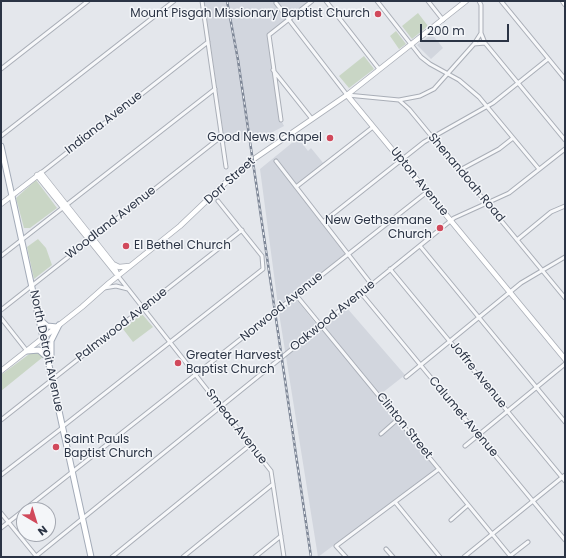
<!DOCTYPE html>
<html>
<head>
<meta charset="utf-8">
<style>
  body { margin:0 }
  #map { position:relative; width:566px; height:558px; overflow:hidden; background:#e4e7ec; font-family:Poppins,sans-serif }
  canvas { display:block }
  .frame { position:absolute; inset:0; border:2px solid #2b3445; pointer-events:none }
  .north { position:absolute; left:16px; top:502px; width:40px; height:40px; box-sizing:border-box; background:#f4f6f9; border:1px solid #a4a8b1; border-radius:50%; rotate:142deg; font-size:11px; font-weight:700; line-height:16px; text-align:center; color:#2b3445 }
  .north::after { content:''; display:block; margin:auto; width:14px; height:18px; background:#d1495b; clip-path:polygon(50% 0,100% 100%,50% 72%,0 100%) }
  .scale { position:absolute; left:420px; top:24px; width:89px; height:18px; box-sizing:border-box; border:2px solid #2b3445; border-top:0; padding-left:5px; font-size:12px; line-height:14px; white-space:nowrap; color:#2b3445; -webkit-text-stroke:3px #f4f6f9; paint-order:stroke }
</style>
</head>
<body>
<div id="map">
<canvas width="566" height="558"></canvas>
<div class="frame"></div>
<div class="north">N</div>
<div class="scale">200 m</div>
</div>
<script>
const ctx = document.querySelector('canvas').getContext('2d');
ctx.lineJoin = 'round';
function fillPath(path, color) { ctx.fillStyle = color; ctx.fill(path, 'evenodd'); }
const toPath = rows => new Path2D(rows.map(r => 'M' + r).join(''));
function stroke(path, color, width, dash) { ctx.strokeStyle = color; ctx.lineWidth = width; ctx.lineCap = dash ? 'butt' : 'round'; ctx.setLineDash(dash || []); ctx.stroke(path); }
function drawText(font, color, halo, rows, align = 'center') {
  ctx.font = font + ' Poppins,sans-serif'; ctx.lineWidth = 3; ctx.setLineDash([]); ctx.textBaseline = 'middle'; ctx.strokeStyle = halo; ctx.fillStyle = color; for (const [text, x, y, turn = 0] of rows) {
    ctx.save(); ctx.translate(x, y); ctx.rotate((+turn || 0) * Math.PI / 180); ctx.textAlign = isNaN(turn) ? turn : align; if (halo) ctx.strokeText(text, 0, 0); ctx.fillText(text, 0, 0); ctx.restore();
  }
}
fillPath(toPath([
  [204,1,312,1,269,35,281,120,284,126,256,141,243,140,225,143],
  [432,34,443,48,431,59,417,45],
  [298,138,308,151,311,148,324,164,294,188,345,254,293,295,320,329,347,308,405,375,377,397,436,469,318,557,279,313,260,169]
]), '#d2d6de');
fillPath(toPath([
  [418,13,428,26,412,39,402,26],
  [396,31,406,44,399,49,390,36],
  [364,56,374,69,349,88,339,76],
  [36,180,57,208,30,228,24,228,16,198],
  [38,239,46,248,52,265,34,279,27,247],
  [142,314,153,327,133,342,123,329],
  [36,351,43,357,1,391,1,375,32,352]
]), '#c9d6c5');
const street = toPath([
  [202,1,226,167],
  [326,1,379,69],
  [377,1,421,57,430,64,459,80,479,97,539,169],
  [428,1,443,20],
  [479,1,481,5,481,33,485,43,565,140],
  [501,1,565,79],
  [276,3,347,95,399,100,409,109,565,298],
  [474,44,485,43],
  [1,69,88,1],
  [273,70,312,119],
  [399,100,420,96,434,89,474,44,481,33],
  [281,120,269,35,312,1],
  [1,136,174,1],
  [276,161,372,285],
  [460,170,499,149,513,138],
  [41,173,208,42],
  [296,187,373,127],
  [323,222,424,142,493,103,548,59],
  [517,240,551,212,565,206],
  [420,246,565,422],
  [1,256,215,89],
  [390,269,565,481],
  [118,276,271,471,284,557],
  [104,288,116,286,128,289],
  [361,293,565,540],
  [296,295,511,557],
  [1,310,222,136],
  [1,318,27,351],
  [406,377,521,283,565,257],
  [1,420,242,230],
  [62,427,263,269,262,256,218,201],
  [381,434,398,419],
  [465,446,565,364],
  [1,475,62,428],
  [395,502,440,557],
  [24,510,427,192],
  [1,513,36,556],
  [451,520,468,505],
  [1,528,24,510],
  [386,549,393,557],
  [510,556,528,542],
  [35,557,454,218,509,193,565,149],
  [112,557,250,445],
  [183,557,273,484],
  [255,557,281,536],
  [346,557,336,546,439,469],
  [464,557,565,475]
]);
const secondary = toPath([
  [563,1,565,4],
  [347,95,565,359],
  [37,175,116,273],
  [1,204,41,173,113,264,118,276],
  [113,264,119,267,129,266],
  [1,371,82,307,109,283,180,226,224,184,251,161,347,95,466,1]
]);
const primary = toPath([
  [1,146,91,557],
  [39,319,47,326,57,327],
  [27,351,39,350,47,357],
  [51,361,51,341,59,325]
]);
stroke(street, '#a9aeb7', 5);
stroke(secondary, '#a9aeb7', 6);
stroke(primary, '#a3abb8', 7);
stroke(street, '#f7f8fa', 3);
stroke(secondary, '#fff', 4.5);
stroke(primary, '#fff', 5);
const rail = toPath([
  [227,1,238,60,311,557]
]);
stroke(rail, '#7d8696', 2.5);
stroke(rail, '#f4f6f9', 1, [3]);
for (const [x, y, r, color] of [
  [378,14,4,"#d1495b"],
  [330,138,4,"#d1495b"],
  [440,228,4,"#d1495b"],
  [126,246,4,"#d1495b"],
  [178,363,4,"#d1495b"],
  [56,447,4,"#d1495b"]
]) { const dot = new Path2D(); dot.arc(x, y, r, 0, 2 * Math.PI); ctx.fillStyle = color; ctx.fill(dot); stroke(dot, '#f4f6f9', 1.5); }
drawText('12px', '#2b3445', '#f4f6f9', [
  ["Mount Pisgah Missionary Baptist Church",370,14],
  ["Good News Chapel",322,138],
  ["New Gethsemane",432,221],
  ["Church",432,235],
  ["El Bethel Church",134,246,"left"],
  ["Greater Harvest",186,356,"left"],
  ["Baptist Church",186,370,"left"],
  ["Saint Pauls",64,440,"left"],
  ["Baptist Church",64,454,"left"]
], 'right');
drawText('12px', '#2b3445', '#f4f6f9', [
  ["Indiana Avenue",104,123,-38],
  ["Shenandoah Road",466,178,50],
  ["Dorr Street",230,181,-42],
  ["Upton Avenue",419,182,51],
  ["Woodland Avenue",111,223,-38],
  ["Norwood Avenue",282,307,-39],
  ["Oakwood Avenue",333,316,-39],
  ["Palmwood Avenue",122,325,-38],
  ["North Detroit Avenue",46,351,78],
  ["Joffre Avenue",478,375,51],
  ["Calumet Avenue",463,417,50],
  ["Clinton Street",404,426,51],
  ["Smead Avenue",236,427,52]
]);
</script>
</body>
</html>
